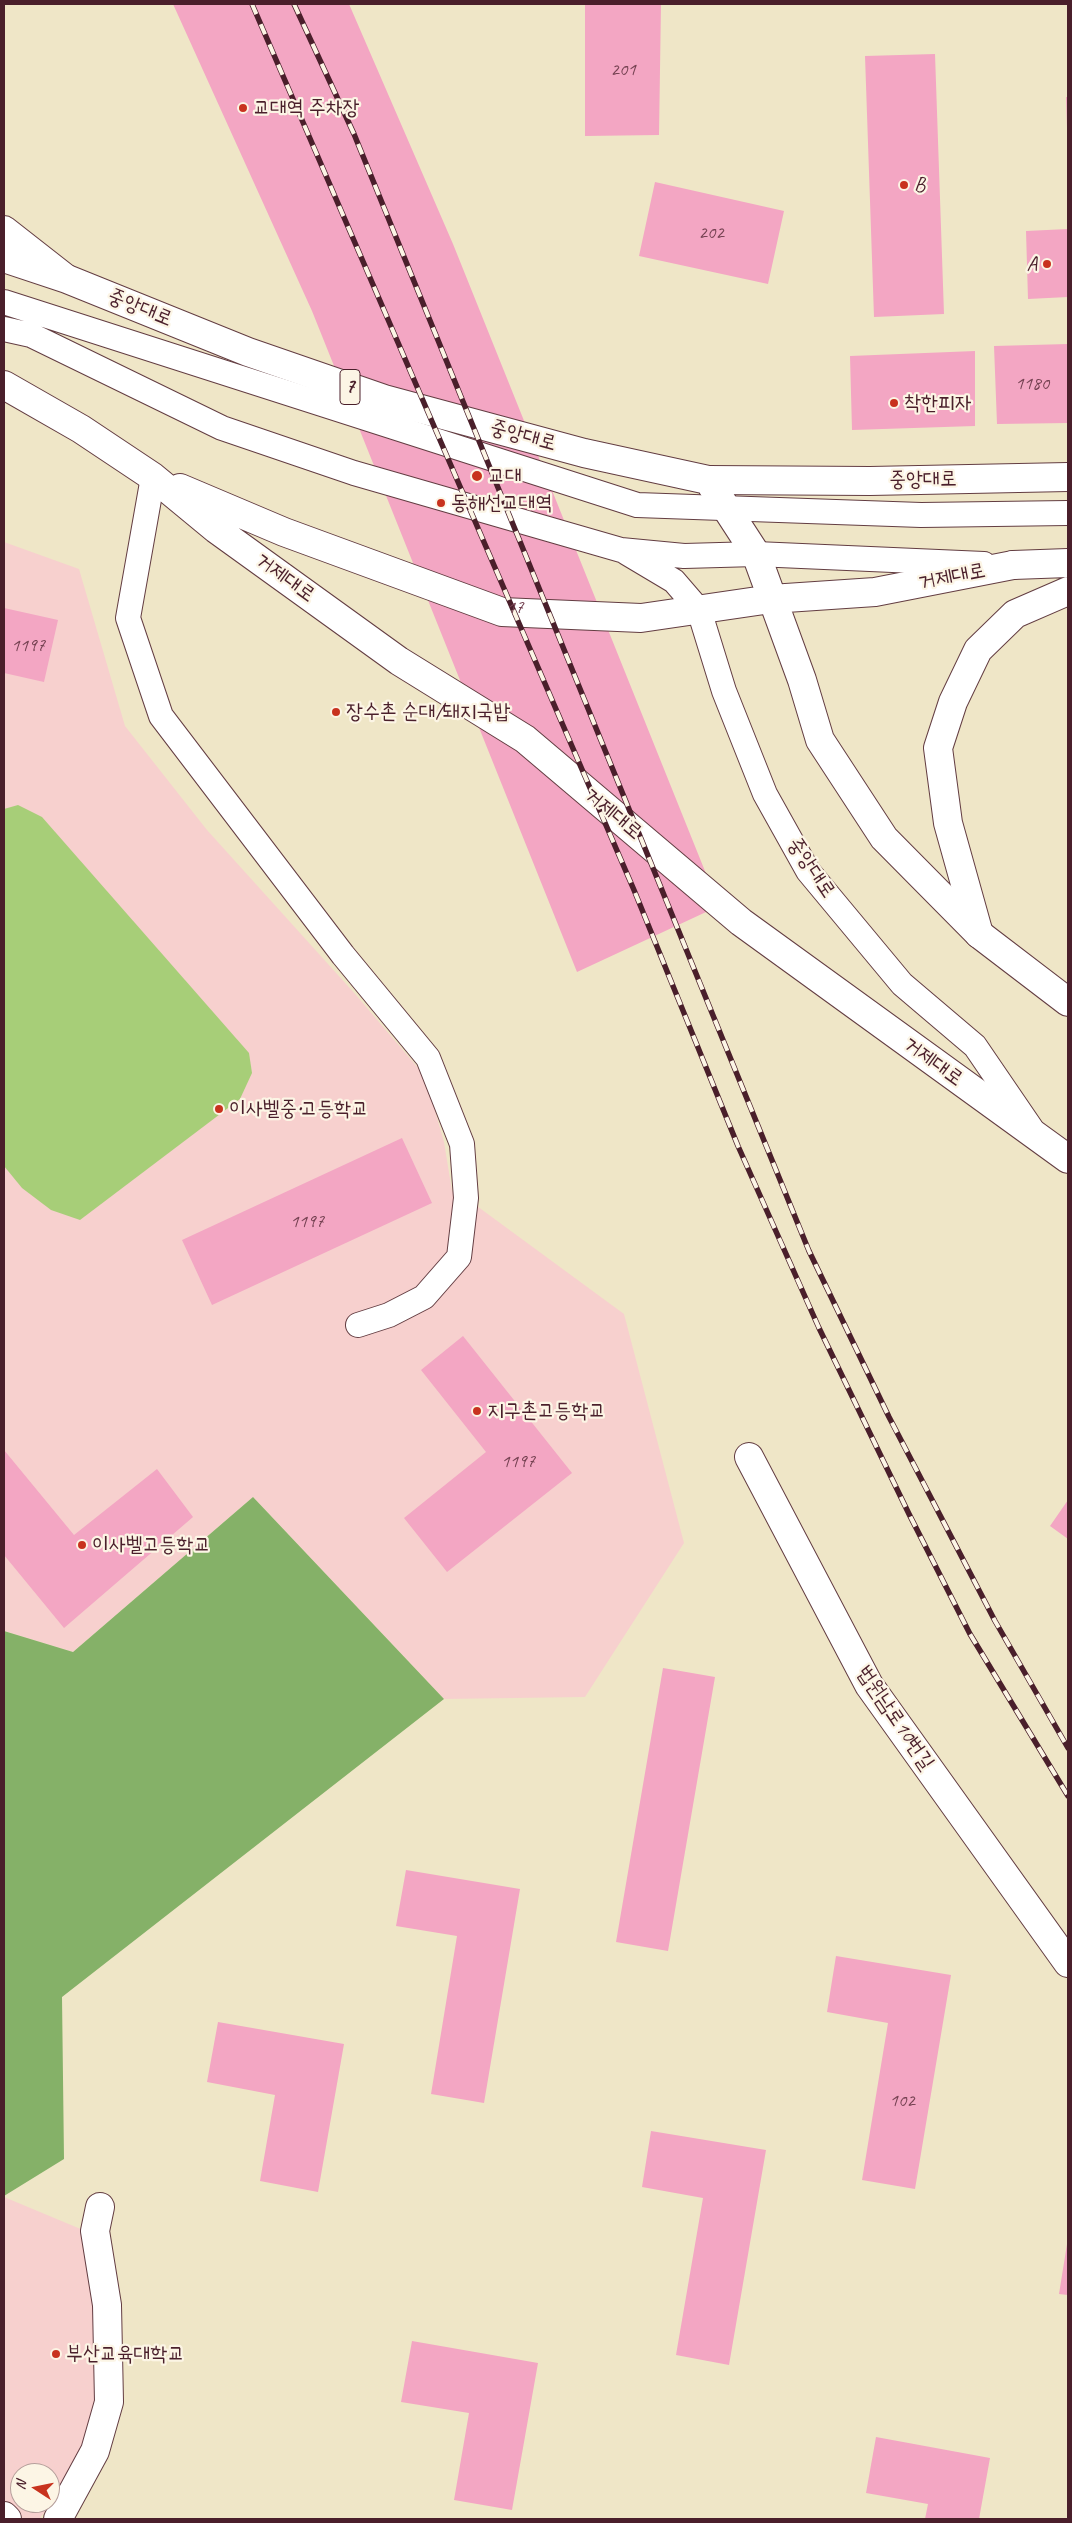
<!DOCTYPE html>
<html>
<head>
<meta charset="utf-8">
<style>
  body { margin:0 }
  #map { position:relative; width:1072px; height:2523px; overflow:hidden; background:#efe6c7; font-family:Caveat,sans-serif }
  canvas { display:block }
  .frame { position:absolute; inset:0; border:5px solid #4a1f2b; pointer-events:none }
  .north { position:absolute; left:10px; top:2463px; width:50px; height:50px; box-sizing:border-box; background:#fcf5e5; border:1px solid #b59f9b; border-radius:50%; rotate:281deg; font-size:14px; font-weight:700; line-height:20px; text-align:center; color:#4a1f2b }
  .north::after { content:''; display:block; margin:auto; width:18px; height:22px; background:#c8321e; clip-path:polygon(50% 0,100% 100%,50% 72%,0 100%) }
</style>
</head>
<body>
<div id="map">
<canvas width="1072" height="2523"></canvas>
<div class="frame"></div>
<div class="north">N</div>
</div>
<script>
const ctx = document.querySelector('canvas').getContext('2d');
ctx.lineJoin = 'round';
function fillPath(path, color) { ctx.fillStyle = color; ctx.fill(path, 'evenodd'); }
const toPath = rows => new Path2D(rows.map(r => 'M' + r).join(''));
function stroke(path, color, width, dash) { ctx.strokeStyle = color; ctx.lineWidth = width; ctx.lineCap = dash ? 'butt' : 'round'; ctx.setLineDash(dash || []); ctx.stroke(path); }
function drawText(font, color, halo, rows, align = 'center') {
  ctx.font = font + ' Caveat,"Poor Story",sans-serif'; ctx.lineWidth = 4.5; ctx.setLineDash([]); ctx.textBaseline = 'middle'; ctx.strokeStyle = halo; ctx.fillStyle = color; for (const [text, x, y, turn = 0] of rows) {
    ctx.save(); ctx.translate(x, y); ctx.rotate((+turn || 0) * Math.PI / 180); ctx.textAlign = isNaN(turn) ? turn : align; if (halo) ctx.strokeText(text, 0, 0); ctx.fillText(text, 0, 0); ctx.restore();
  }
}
fillPath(toPath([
  [4,542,79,569,125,726,207,830,356,995,425,1076,444,1142,452,1191,466,1198,624,1314,684,1543,585,1697,444,1699,253,1497,73,1652,4,1631],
  [4,2197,95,2235,95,2451,39,2519,4,2519],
  [20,2473,50,2473,50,2503,20,2503]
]), '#f7d0ce');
fillPath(toPath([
  [18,805,42,817,249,1053,252,1073,240,1099,80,1220,51,1210,22,1188,4,1166,4,809]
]), '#a7ce78');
fillPath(toPath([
  [253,1497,444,1699,62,1997,64,2159,4,2196,4,1631,73,1652]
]), '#85b168');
fillPath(toPath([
  [173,4,349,4,453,244,719,906,577,972,312,311],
  [585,4,661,4,659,135,585,136],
  [935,54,944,314,874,317,865,56],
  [1066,97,1068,97,1068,128,1067,128],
  [655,182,784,211,768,284,639,256],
  [1068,229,1068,297,1028,299,1026,231],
  [1068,344,1068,423,997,424,994,346],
  [975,351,975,426,852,430,850,356],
  [4,608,58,620,44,682,4,673],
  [402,1138,432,1203,212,1305,182,1240],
  [463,1336,572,1473,447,1572,404,1518,486,1452,421,1370],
  [4,1450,74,1535,157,1469,193,1517,64,1628,4,1555],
  [1068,1500,1068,1539,1050,1526],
  [663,1668,715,1677,668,1951,616,1942],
  [406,1870,520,1889,484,2103,431,2094,457,1936,396,1926],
  [836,1956,951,1975,915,2189,862,2180,888,2023,827,2012],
  [218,2022,344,2044,318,2192,260,2181,275,2095,207,2082],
  [651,2131,766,2150,729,2365,676,2355,703,2198,642,2187],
  [1067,2244,1068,2245,1068,2295,1059,2294],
  [412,2341,538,2363,512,2510,454,2500,469,2413,401,2402],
  [876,2437,990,2458,979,2519,925,2519,928,2504,866,2493]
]), '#f3a6c3');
const lane = toPath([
  [4,302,637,505,921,515,1068,513],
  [4,329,31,335,222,428,354,473,621,550,684,556,756,554,984,564],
  [153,477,128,618,161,716,343,955,428,1058,462,1144,466,1198,459,1257,424,1297,389,1315,358,1325],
  [627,553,674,581,699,610,724,691,765,794,808,871,902,984,975,1046,1031,1128]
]);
const street = toPath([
  [749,1457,869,1685,1068,1963],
  [58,2519,95,2451,109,2402,107,2305,95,2231,100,2207]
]);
const secondary = toPath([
  [4,230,64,277],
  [708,480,870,481,1068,477],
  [1013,565,1068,563],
  [979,934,948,823,938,748,953,702,978,650,1015,614,1068,591],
  [4,2516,7,2519]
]);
const primary = toPath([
  [4,258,67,279,248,352,384,399,584,453,708,480,756,554,802,680,820,740,884,838,979,934,1068,1002],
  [4,385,81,429,153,477,216,529,399,661,525,739,741,922,1068,1159],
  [180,488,284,532,502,612,641,618,771,599,875,592,1013,565]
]);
stroke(lane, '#633d42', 26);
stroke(street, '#633d42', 30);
stroke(secondary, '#633d42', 30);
stroke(primary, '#633d42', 30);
stroke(lane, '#fff', 24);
stroke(street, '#fff', 28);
stroke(secondary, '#fff', 28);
stroke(primary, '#fff', 28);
const rail = toPath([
  [252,4,634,890,738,1146,819,1328,909,1514,970,1634,1068,1796],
  [294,4,354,134,809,1251,889,1417,995,1621,1068,1748]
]);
stroke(rail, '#4a1f2b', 5.5);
stroke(rail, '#fcf5e5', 4, [11]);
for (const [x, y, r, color] of [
  [243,108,5,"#c8321e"],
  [904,185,5,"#c8321e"],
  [1047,264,5,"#c8321e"],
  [894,403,5,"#c8321e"],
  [477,476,6,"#c8321e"],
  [441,503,5,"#c8321e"],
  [336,712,5,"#c8321e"],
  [219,1109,5,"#c8321e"],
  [477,1411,5,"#c8321e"],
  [82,1545,5,"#c8321e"],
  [56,2354,5,"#c8321e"]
]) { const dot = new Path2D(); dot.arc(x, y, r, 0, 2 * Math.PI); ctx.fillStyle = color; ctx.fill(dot); stroke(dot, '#fcf5e5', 2); }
drawText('19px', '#744151', null, [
  ["201",623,70],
  ["202",711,233],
  ["1180",1032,384],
  ["17",515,608],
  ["1197",28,646],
  ["1197",307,1222],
  ["1197",518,1462],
  ["102",902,2101]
]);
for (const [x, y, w] of [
  [350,387,20]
]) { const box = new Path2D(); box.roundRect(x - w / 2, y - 17.5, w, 35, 4); ctx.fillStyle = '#fcf5e5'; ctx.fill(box); stroke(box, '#4a1f2b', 1); }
drawText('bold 20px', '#4a1f2b', null, [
  ["7",350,387]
]);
drawText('21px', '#4a1f2b', '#fcf5e5', [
  ["교대역 주차장",253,108],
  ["B",914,185],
  ["A",1037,264,"right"],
  ["착한피자",904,403],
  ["교대",488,476],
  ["동해선교대역",451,503],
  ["장수촌 순대/돼지국밥",346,712],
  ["이사벨중•고등학교",229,1109],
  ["지구촌고등학교",487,1411],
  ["이사벨고등학교",92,1545],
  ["부산교육대학교",66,2354]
], 'left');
drawText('21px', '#4a1f2b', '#fcf5e5', [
  ["중앙대로",140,308,22],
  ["중앙대로",523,436,15],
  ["중앙대로",923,480,-1],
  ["거제대로",952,577,-11],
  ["거제대로",285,578,36],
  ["거제대로",613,814,40],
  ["중앙대로",811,868,56],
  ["거제대로",933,1062,36],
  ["법원남로10번길",895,1718,56]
]);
</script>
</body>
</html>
